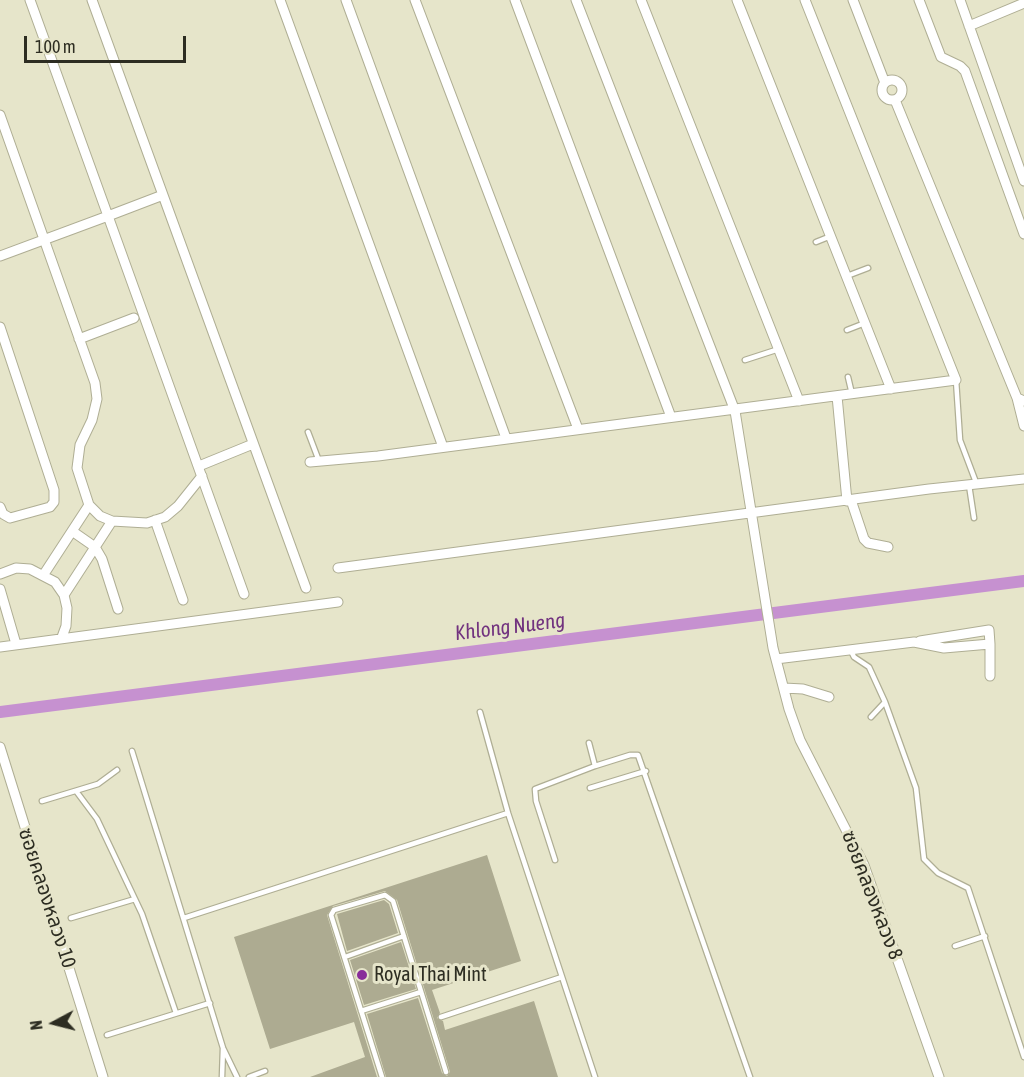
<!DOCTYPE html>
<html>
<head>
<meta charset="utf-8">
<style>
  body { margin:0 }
  #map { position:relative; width:1024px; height:1077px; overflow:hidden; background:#e6e5ca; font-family:"Asap Condensed",sans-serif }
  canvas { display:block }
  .north { position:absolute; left:24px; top:993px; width:60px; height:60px; -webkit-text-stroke:4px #e6e5ca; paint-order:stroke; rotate:263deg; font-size:16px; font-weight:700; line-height:24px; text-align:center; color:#2d2d22 }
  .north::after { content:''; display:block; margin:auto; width:21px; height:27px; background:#2d2d22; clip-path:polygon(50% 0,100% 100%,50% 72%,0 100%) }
  .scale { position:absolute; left:24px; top:36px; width:162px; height:27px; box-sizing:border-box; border:3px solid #2d2d22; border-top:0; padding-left:8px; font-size:18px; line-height:21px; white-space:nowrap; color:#2d2d22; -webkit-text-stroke:4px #e6e5ca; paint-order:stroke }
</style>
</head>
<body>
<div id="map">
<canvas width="1024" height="1077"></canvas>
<div class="north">N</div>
<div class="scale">100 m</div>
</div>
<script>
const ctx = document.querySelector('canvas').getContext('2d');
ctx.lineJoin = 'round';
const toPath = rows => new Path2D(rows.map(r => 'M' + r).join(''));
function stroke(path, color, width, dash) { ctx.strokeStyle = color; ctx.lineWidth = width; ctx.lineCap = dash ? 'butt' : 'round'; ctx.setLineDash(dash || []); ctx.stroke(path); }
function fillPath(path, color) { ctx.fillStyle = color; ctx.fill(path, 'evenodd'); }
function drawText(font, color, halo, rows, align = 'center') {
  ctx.font = font + ' "Asap Condensed","Noto Sans Thai",sans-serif'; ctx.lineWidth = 6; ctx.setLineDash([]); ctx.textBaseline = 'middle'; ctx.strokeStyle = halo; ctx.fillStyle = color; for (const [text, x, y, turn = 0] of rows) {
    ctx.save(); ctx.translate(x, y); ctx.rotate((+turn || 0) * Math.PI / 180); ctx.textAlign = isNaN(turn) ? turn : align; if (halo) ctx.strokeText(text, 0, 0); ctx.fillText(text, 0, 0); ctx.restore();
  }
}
stroke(toPath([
  [0,712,1024,581]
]), '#c691d0', 12);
fillPath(toPath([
  [487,855,521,961,432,990,440,1013,437,1018,443,1021,445,1030,534,1001,558,1077,386,1077,367,1014,418,998,442,1073,447,1076,450,1072,397,900,385,891,333,906,327,915,377,1077,310,1077,365,1057,354,1022,270,1049,234,937],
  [384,900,389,904,398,933,347,951,337,914],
  [401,942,416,989,364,1005,350,960]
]), '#adab91');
const service = toPath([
  [816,242,831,236],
  [847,276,868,268],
  [847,330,865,323],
  [745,360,779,349],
  [848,377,852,394],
  [956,380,960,440,977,485],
  [308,432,319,461],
  [969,485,974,518],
  [851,651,854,657,869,667,885,702,871,717],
  [885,702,916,788,924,859,938,873,968,888,1024,1057],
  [480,712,508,813,595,1077],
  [589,743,595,766],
  [132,751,223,1048,237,1077],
  [590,788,646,771],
  [76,791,97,819,142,914,176,1013],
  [42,801,98,784,117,770],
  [555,860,536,801,535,789,595,766,630,755,638,755,750,1077],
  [71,918,135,899],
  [184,918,508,813],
  [955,946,985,936],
  [345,957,404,936],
  [361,1011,421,992],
  [441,1017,562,977],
  [107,1035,210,1003],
  [222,1077,223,1048],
  [249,1077,265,1071],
  [382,1077,331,915,334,910,385,895,393,901,446,1072]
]);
const minor = toPath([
  [30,0,108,216,163,195],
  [92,0,306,588],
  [280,0,443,447],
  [346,0,506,438],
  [415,0,578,429],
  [515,0,671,417],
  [576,0,735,411,773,648,789,709,800,740,864,865,939,1077],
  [641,0,799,401],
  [737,0,891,389],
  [853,0,885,83],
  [919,0,941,57,960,66,965,71,1024,234],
  [960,0,1024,181],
  [969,26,1024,3],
  '882 90a10 10 0 1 1 20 0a10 10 0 1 1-20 0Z',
  [895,100,1017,398,1024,401],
  [0,115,95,383,97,399,92,420,80,445,77,468,89,505,100,516,112,521,147,523,165,517,178,506,202,476],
  [0,256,108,216,244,594],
  [0,327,54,490,54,502,50,507,10,518,3,514,0,507],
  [79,339,134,318],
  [837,396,847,501],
  [1017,398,1024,426],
  [310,462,378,456,956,380,805,0],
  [199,466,253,444],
  [851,500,864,539,868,543,888,547],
  [155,520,183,600],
  [72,531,95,547,102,559,118,609],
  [338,568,929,489,1024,479],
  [0,574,16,568,30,569,55,582,64,595,67,608,66,626,62,637],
  [44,574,89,505],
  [0,589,16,644],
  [64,595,112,521],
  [920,641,989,630,990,644],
  [0,647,338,602],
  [776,659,914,642,944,648,990,644,990,676],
  [784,688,803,689,829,697],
  [0,747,103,1077]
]);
stroke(service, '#afae94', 7);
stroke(minor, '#afae94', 11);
stroke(service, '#fff', 4.5);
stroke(minor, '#fff', 9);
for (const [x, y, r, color] of [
  [362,975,6,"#882e9a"]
]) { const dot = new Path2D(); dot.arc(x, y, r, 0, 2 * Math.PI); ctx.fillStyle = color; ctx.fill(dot); stroke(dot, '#e6e5ca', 2); }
drawText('20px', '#2d2d22', '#e6e5ca', [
  ["ซอยคลองหลวง 8",872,895,69],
  ["ซอยคลองหลวง 10",47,898,72]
]);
drawText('20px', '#2d2d22', '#e6e5ca', [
  ["Royal Thai Mint",374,975]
], 'left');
drawText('italic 21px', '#72337f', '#e6e5ca', [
  ["Khlong Nueng",510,627,-7]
]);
</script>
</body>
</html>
